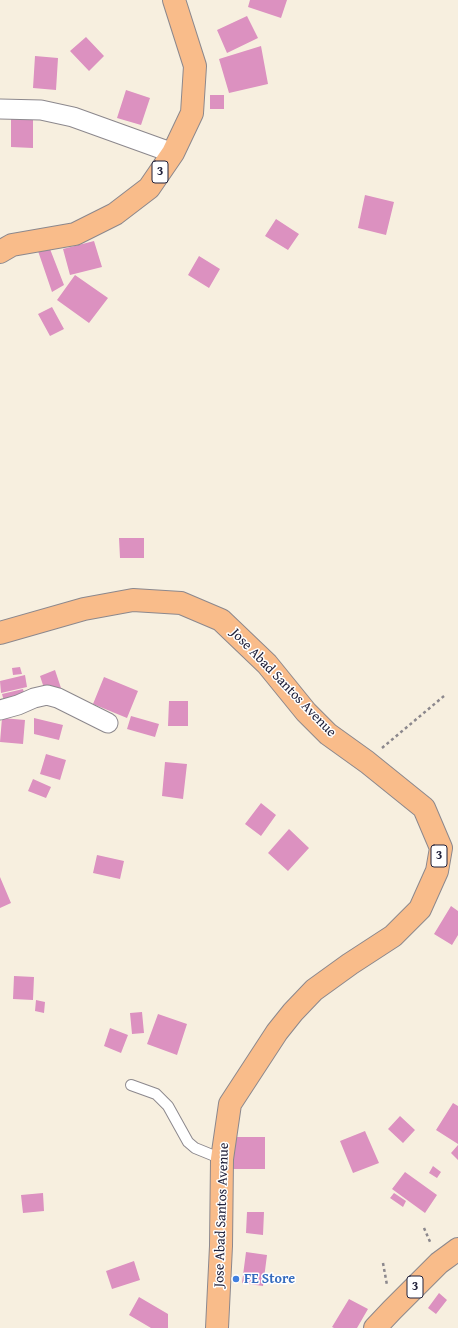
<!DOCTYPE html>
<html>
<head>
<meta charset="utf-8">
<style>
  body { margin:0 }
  canvas { display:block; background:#f7efdf }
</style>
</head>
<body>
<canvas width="458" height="1328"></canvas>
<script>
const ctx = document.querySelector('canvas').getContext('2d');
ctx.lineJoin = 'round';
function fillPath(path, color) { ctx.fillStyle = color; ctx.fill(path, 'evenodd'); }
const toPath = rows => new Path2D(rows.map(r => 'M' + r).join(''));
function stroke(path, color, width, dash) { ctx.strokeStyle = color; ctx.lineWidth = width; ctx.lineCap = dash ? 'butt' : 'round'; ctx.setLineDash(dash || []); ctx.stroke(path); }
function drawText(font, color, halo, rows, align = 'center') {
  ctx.font = font + ' "Gentium Book Plus",serif'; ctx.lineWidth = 3; ctx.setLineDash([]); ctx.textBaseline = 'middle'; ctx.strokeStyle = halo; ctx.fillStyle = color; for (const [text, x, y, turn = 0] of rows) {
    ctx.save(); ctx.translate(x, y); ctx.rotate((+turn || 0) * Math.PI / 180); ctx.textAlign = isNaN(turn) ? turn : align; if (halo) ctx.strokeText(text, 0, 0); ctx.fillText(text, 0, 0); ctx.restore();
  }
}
fillPath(toPath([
  [250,0,287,0,281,18,248,7],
  [247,16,258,38,227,53,217,30],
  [86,37,104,56,89,71,70,51],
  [261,46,268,84,229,93,219,59],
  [35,56,58,58,56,90,33,88],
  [126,90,150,98,141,125,117,118],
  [210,95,224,95,224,109,210,109],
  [11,119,33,120,33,148,11,147],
  [365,195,394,202,386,235,358,228],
  [276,219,299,234,288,250,265,236],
  [94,241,102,267,70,275,63,249],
  [50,249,64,285,52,292,38,251],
  [199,256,220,269,209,288,188,275],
  [75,275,108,298,89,323,57,300],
  [52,307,64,329,50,336,38,314],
  [119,538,144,538,144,558,120,558],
  [20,667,22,674,13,675,12,668],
  [55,670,61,688,46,694,40,676],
  [25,675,27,687,1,693,0,681],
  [104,677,138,691,127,718,93,704],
  [23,689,26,700,5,705,2,694],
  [169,701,188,701,188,726,168,726],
  [131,716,159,724,155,737,127,729],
  [2,718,25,720,23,744,0,742],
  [34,718,63,725,59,740,34,734],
  [46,754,66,760,60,780,40,774],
  [165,762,187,764,183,799,162,796],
  [33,779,51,787,46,798,28,791],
  [261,803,276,815,261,836,245,824],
  [289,829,309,848,288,871,268,853],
  [97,855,124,861,120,879,93,873],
  [0,877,11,903,0,908],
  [451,906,458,911,458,935,452,945,434,934],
  [14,976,34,977,33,1000,13,999],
  [36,1000,45,1002,44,1013,35,1011],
  [142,1012,144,1033,132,1034,130,1013],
  [158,1014,187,1024,177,1055,147,1044],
  [110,1028,128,1035,121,1053,104,1046],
  [453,1103,458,1106,458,1144,436,1130],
  [400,1116,415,1130,403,1143,388,1129],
  [365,1131,379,1163,353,1173,340,1141],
  [229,1137,265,1137,265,1169,230,1169],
  [458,1145,458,1160,451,1153],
  [433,1166,441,1172,437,1178,429,1173],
  [405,1172,437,1195,425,1213,392,1189],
  [43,1193,44,1211,23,1213,21,1195],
  [394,1193,406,1201,403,1207,390,1198],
  [247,1212,264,1212,263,1235,246,1233],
  [246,1252,267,1255,263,1286,242,1283],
  [134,1261,140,1280,112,1289,106,1271],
  [439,1293,447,1300,436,1314,428,1308],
  [139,1297,168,1314,168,1328,151,1328,129,1315],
  [349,1299,368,1309,357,1328,334,1328,332,1327]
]), '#dc91c0');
const service = toPath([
  [131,1085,156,1094,168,1106,188,1142,195,1148,222,1159]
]);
const minor = toPath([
  [0,109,41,110,73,117,173,153],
  [0,710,18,705,34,698,47,695,58,698,108,723]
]);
const trunk = toPath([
  [0,252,12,245,75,234,115,214,149,188,173,153,192,113,195,66,174,0],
  [0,633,84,609,133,600,181,603,221,620,267,664,306,712,328,734,367,762,424,808,441,848,437,871,420,909,393,936,350,964,314,990,293,1012,277,1032,230,1104,222,1159,221,1246,217,1328],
  [375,1328,392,1310,439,1263,458,1249]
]);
stroke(service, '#8c888d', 12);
stroke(minor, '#8c888d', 21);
stroke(trunk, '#8c888d', 24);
stroke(toPath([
  [382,748,444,696],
  [424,1228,431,1244],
  [383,1263,387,1285]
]), '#8c888d', 2.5, [3, 3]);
stroke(service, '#fff', 10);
stroke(minor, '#fff', 19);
stroke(trunk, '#f9bc8a', 22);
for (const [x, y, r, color] of [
  [236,1279,4,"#3f7fe0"]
]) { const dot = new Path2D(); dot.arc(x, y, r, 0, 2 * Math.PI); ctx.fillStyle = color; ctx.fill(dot); stroke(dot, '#fff', 1.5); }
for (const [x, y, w] of [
  [160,172,16],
  [439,856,16],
  [415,1287,16]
]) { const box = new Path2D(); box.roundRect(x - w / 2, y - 11, w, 22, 3); ctx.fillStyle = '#fff'; ctx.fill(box); stroke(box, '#22223b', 1); }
drawText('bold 13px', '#22223b', null, [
  ["3",160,172],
  ["3",439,856],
  ["3",415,1287]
]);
drawText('14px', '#22223b', '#fff', [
  ["Jose Abad Santos Avenue",283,683,46],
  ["Jose Abad Santos Avenue",222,1215,-88]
]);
drawText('bold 14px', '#366cbe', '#fff', [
  ["FE Store",244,1279]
], 'left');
</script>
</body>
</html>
